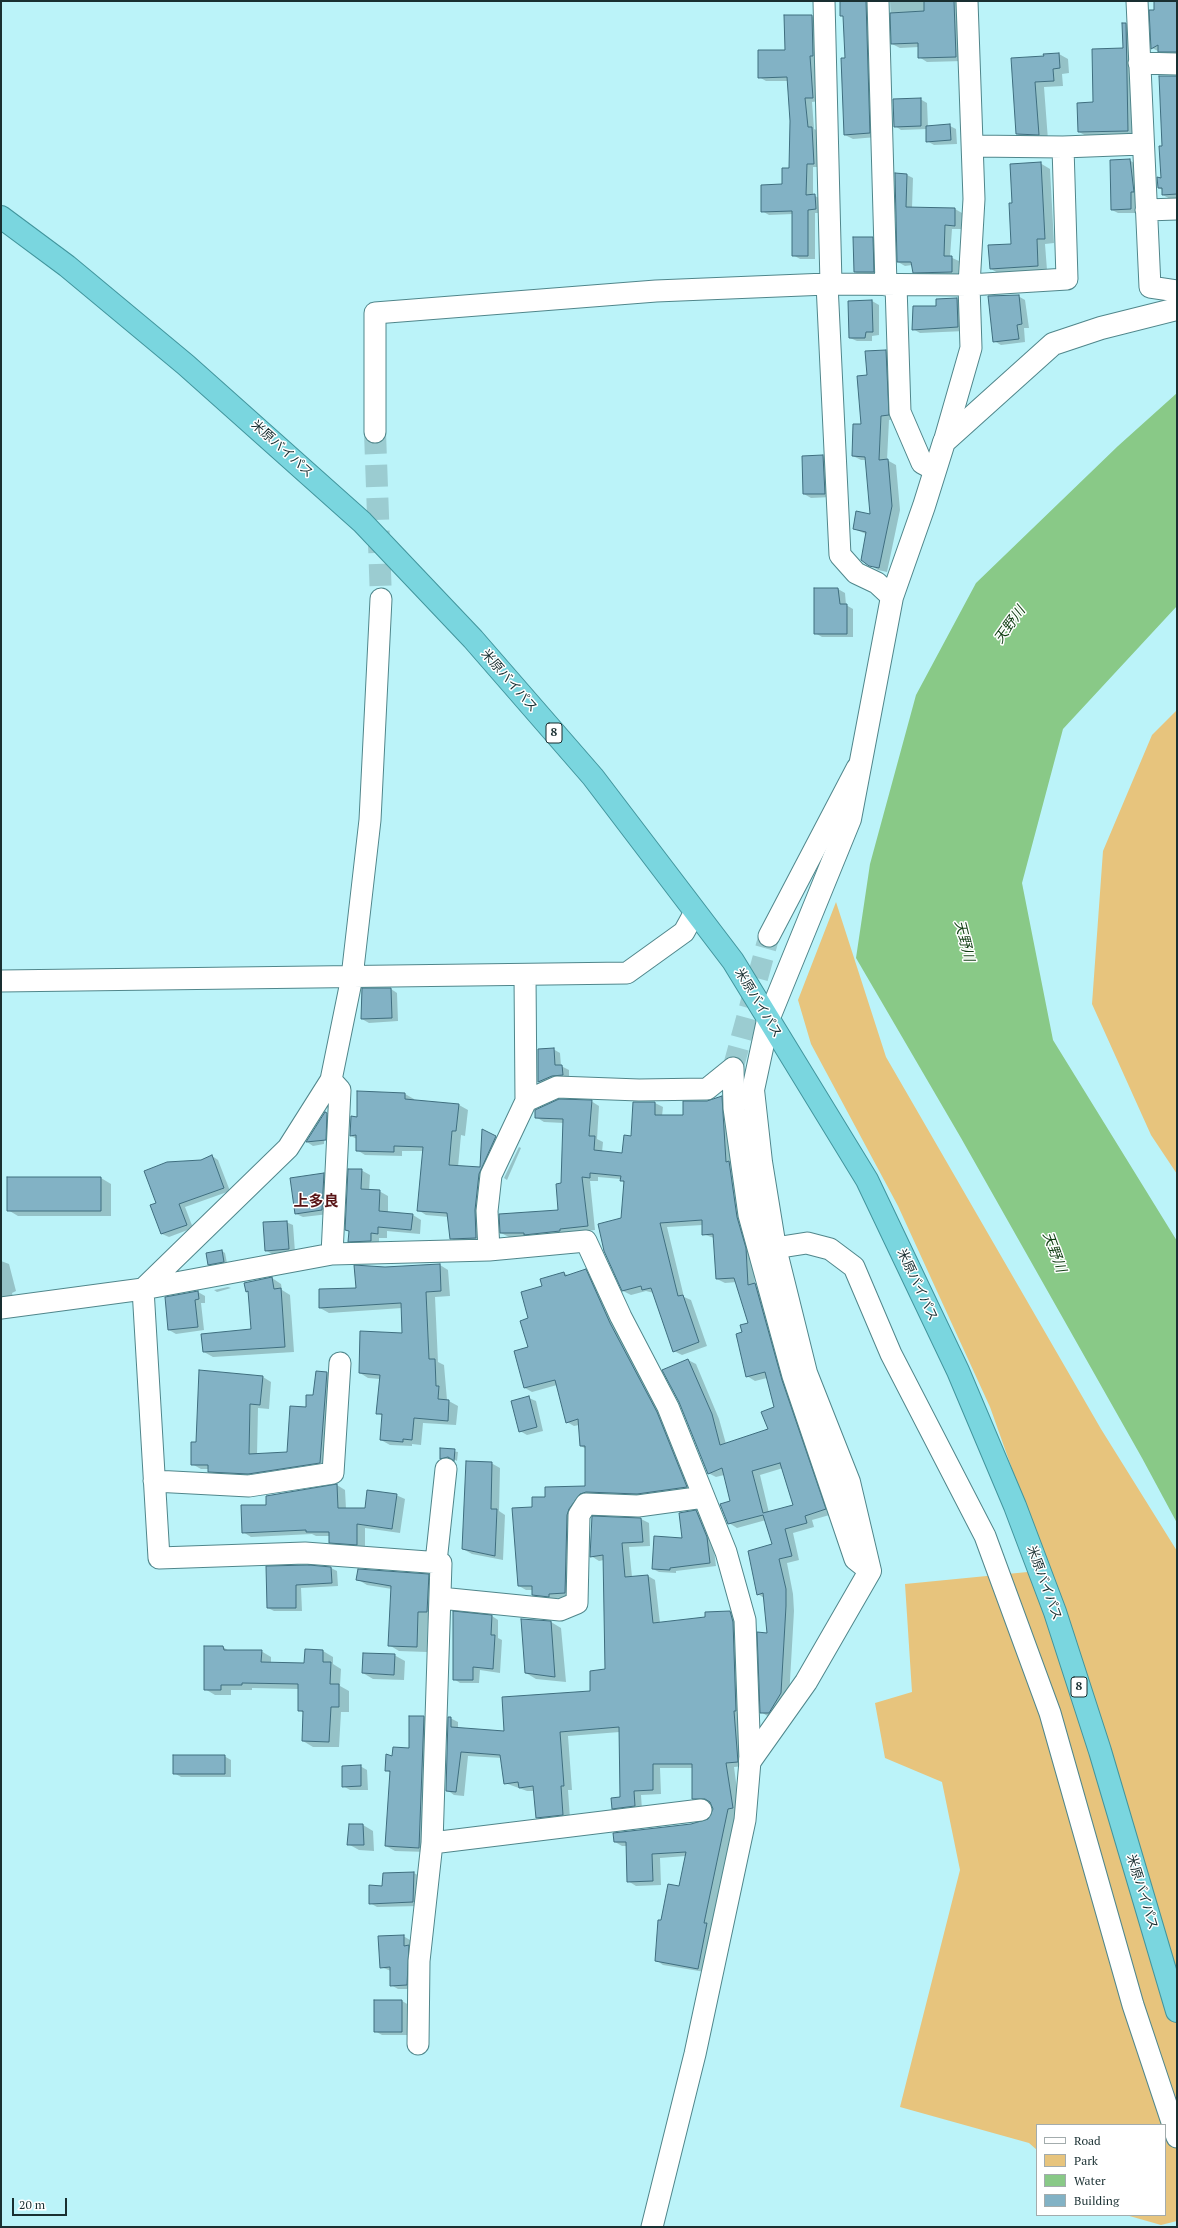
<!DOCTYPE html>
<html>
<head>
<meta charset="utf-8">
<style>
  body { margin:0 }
  #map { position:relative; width:1178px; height:2228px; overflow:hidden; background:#bbf3f9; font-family:"PT Serif",serif }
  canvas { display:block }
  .frame { position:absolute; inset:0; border:2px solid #192f31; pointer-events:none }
  .legend { position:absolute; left:1036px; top:2124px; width:130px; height:92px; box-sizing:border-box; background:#fff; border:1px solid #a3acad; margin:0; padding:5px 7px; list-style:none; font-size:12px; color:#192f31 }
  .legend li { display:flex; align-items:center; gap:8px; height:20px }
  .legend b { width:20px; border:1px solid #a3acad }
  .scale { position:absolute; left:12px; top:2198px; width:55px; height:18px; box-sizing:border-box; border:2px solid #192f31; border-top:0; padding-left:5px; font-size:12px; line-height:14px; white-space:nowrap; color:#192f31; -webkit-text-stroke:3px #fff; paint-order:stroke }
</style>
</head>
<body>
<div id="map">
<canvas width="1178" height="2228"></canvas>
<div class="frame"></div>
<ul class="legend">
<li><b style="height:5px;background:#fff"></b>Road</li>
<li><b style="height:11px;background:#e7c47d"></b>Park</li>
<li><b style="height:11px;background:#89c987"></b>Water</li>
<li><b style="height:11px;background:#82b2c5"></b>Building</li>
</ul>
<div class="scale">20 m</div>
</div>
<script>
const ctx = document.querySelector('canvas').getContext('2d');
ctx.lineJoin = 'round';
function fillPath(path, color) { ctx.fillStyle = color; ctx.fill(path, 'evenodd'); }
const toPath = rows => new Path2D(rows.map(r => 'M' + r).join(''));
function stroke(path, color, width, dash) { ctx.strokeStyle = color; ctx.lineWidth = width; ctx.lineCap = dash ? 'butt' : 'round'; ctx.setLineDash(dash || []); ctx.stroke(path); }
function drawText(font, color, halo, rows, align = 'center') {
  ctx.font = font + ' "PT Serif","Noto Sans JP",serif'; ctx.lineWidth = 3; ctx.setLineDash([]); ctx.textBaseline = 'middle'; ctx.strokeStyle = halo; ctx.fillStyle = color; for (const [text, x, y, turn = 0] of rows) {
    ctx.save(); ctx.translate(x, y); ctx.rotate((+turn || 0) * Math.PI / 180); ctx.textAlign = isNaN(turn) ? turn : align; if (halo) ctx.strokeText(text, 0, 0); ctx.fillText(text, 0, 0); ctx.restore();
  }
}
fillPath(toPath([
  [1177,710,1177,1174,1151,1135,1092,1004,1103,851,1152,735],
  [836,902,886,1057,1101,1429,1177,1551,1177,2221,1161,2225,1126,2215,1165,2215,1165,2125,1037,2125,1037,2150,1029,2143,900,2107,960,1870,942,1782,885,1758,875,1703,912,1692,905,1584,1048,1570,990,1407,898,1206,811,1044,798,1000]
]), '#e7c47d');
fillPath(toPath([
  [1177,393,1177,606,1063,729,1022,883,1053,1040,1177,1241,1177,1523,1142,1458,961,1138,856,958,870,864,916,695,976,583,1118,446]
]), '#89c987');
fillPath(toPath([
  [841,1,874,1,877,137,853,139,845,135,846,59,844,17,841,15],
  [890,1,961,1,963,61,927,62,919,57,919,47,900,48,892,44],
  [1155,1,1177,1,1177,55,1166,55,1152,48],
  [785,16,812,16,819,20,820,101,812,102,814,129,819,131,821,167,813,167,813,195,821,199,822,213,815,213,815,259,800,259,793,255,793,214,769,215,762,211,783,185,790,169,791,121,788,81,766,81,759,77,786,50],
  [1126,24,1136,30,1139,136,1090,138,1079,132,1124,49],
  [1059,54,1068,59,1069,73,1062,74,1063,86,1044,87,1048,140,1027,139,1017,134,1012,59,1045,57],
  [1177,76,1177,198,1170,199,1163,195,1163,190,1158,188,1162,179,1163,147],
  [920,99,927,103,928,127,950,126,956,129,957,144,934,145,927,141,927,129,901,130,895,126],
  [1129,160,1136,164,1137,213,1118,213,1112,210],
  [1040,163,1050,169,1054,243,1045,244,1047,270,1000,274,991,269,1012,245,1013,204],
  [907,175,913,178,912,208,955,209,962,213,961,229,952,229,950,257,959,261,958,275,920,276,914,272,912,265,905,266,898,262],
  [872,238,879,241,880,276,862,276,855,272],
  [1018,296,1025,300,1029,328,1024,328,1025,342,1001,345,994,341],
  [957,299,963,303,965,331,920,333,913,329,937,307],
  [872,301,879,305,879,335,872,336,872,341,857,341,850,338],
  [886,351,894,356,896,419,889,420,887,460,896,465,900,510,887,572,878,570,870,565,866,534,854,529,871,515,866,460,861,460,853,456,862,425,868,376],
  [823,456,830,459,832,497,811,498,804,494],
  [838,589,845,593,846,605,853,609,853,637,822,637,815,633],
  [391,989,397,993,398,1021,369,1023,362,1019],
  [553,1049,560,1053,561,1066,569,1070,569,1079,545,1086,539,1082,539,1050],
  [358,1092,405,1094,414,1099,414,1101,459,1105,468,1110,465,1136,461,1135,458,1167,481,1168,483,1131,504,1142,485,1243,459,1243,450,1238,449,1217,426,1215,418,1210,424,1151,402,1151,402,1156,365,1155,357,1150,357,1139,351,1136,358,1118],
  [722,1098,729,1102,753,1253,755,1285,763,1289,833,1514,812,1520,814,1527,793,1533,799,1560,787,1563,793,1594,794,1611,789,1698,769,1717,761,1712,769,1634,764,1598,758,1594,774,1545,766,1520,737,1528,729,1523,731,1502,724,1475,716,1477,708,1473,680,1402,664,1370,688,1360,696,1364,719,1419,726,1444,769,1430,775,1408,767,1378,755,1381,747,1376,743,1333,749,1324,737,1282,725,1283,717,1279,714,1238,703,1234,703,1225,667,1227,684,1297,691,1300,707,1346,682,1355,674,1351,654,1293,646,1291,631,1295,623,1291,605,1251,622,1219,624,1183,621,1179,598,1177,598,1181,590,1181,595,1230,530,1237,509,1237,501,1233,560,1211,564,1123,544,1122,536,1117,591,1101,599,1106,597,1139,603,1142,602,1152,623,1154,655,1103,663,1107,662,1116,684,1116,707,1102],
  [783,1468,794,1505,769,1513,760,1475],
  [325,1114,333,1118,332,1143,326,1144,327,1124,325,1126,324,1144,313,1146,307,1142],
  [519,1147,521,1148,507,1180,504,1178],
  [212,1156,218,1160,230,1191,185,1207,193,1228,169,1237,162,1234,158,1203,201,1160],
  [361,1170,370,1175,369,1191,379,1191,388,1196,388,1213,413,1215,421,1220,420,1234,387,1231,387,1238,379,1238,379,1245,358,1246,349,1241,350,1232,346,1230],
  [324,1174,330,1178,329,1214,303,1217,296,1214],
  [101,1178,111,1184,111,1216,18,1216,8,1210],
  [286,1222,293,1225,295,1252,272,1254,265,1250],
  [222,1251,225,1253,227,1263,212,1266,209,1264],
  [1,1261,9,1264,16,1291,12,1293,13,1297,1,1301],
  [440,1265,448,1270,450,1296,435,1297,438,1362,444,1365,447,1400,458,1406,456,1425,423,1423,421,1445,412,1444,412,1446,390,1445,381,1440,383,1416,377,1413,380,1379,368,1378,360,1373,403,1334,402,1308,329,1313,320,1308,357,1289,385,1268],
  [586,1271,593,1275,664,1417,694,1491,645,1498,594,1496,572,1597,556,1598,556,1600,540,1599,533,1595,533,1590,526,1590,519,1586,533,1508,546,1498,586,1487,586,1449,581,1446,579,1425,574,1426,567,1422,557,1385,532,1392,525,1388,529,1319,543,1287,564,1273,569,1276],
  [272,1278,281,1284,282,1290,290,1295,294,1352,213,1357,204,1352,252,1330,250,1293,246,1291],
  [228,1287,231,1288,217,1292,214,1290],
  [198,1292,205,1296,205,1303,201,1303,204,1330,176,1334,169,1330],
  [317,1372,327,1373,336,1378,329,1467,258,1478,217,1476,209,1469,201,1469,192,1464,196,1443,263,1377,271,1382,269,1409,258,1408,257,1455,288,1453,306,1408,314,1396],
  [529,1398,536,1401,543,1431,527,1435,520,1431],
  [441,1449,458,1452,457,1461,452,1458,444,1460,441,1459],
  [491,1463,500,1468,499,1511,505,1515,503,1560,472,1554,463,1549],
  [337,1485,345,1490,346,1509,366,1509,396,1495,405,1499,400,1533,365,1528,365,1549,338,1547,330,1542,330,1536,316,1536,312,1534,251,1537,243,1532,267,1506],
  [696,1511,702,1515,713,1541,716,1566,676,1571,676,1573,659,1572,653,1569,683,1539],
  [641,1519,649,1523,650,1546,629,1547,632,1577,648,1576,655,1580,660,1623,706,1618,730,1612,738,1617,745,1766,734,1767,740,1812,705,1972,663,1965,656,1960,662,1921,680,1888,686,1856,660,1858,661,1885,636,1886,628,1881,627,1846,622,1846,615,1842,709,1820,714,1809,712,1803,700,1803,693,1798,693,1768,660,1768,661,1794,641,1795,642,1810,621,1813,613,1808,621,1798,620,1732,568,1736,572,1790,568,1790,570,1819,544,1822,537,1818,535,1791,527,1791,505,1783,502,1758,468,1756,464,1796,454,1795,447,1790,450,1718,458,1722,458,1729,505,1732,591,1692,606,1669,604,1560,599,1561,591,1556],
  [267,1567,331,1568,337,1571,338,1586,301,1588,302,1611,274,1611,268,1608],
  [428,1575,438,1581,437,1618,428,1617,427,1652,399,1651,389,1645,392,1589,367,1585,357,1579],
  [492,1616,498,1620,498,1638,502,1640,500,1673,480,1670,479,1683,460,1683,454,1679],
  [551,1622,561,1628,566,1682,536,1679,526,1673],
  [223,1647,229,1651,261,1651,271,1657,271,1664,305,1664,323,1651,333,1657,333,1664,341,1669,340,1686,349,1691,349,1712,341,1712,339,1747,313,1747,303,1741,304,1713,299,1710,299,1689,252,1688,252,1690,231,1690,231,1695,215,1695,205,1689],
  [394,1655,405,1661,404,1680,373,1679,363,1673],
  [424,1717,433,1722,428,1852,395,1851,386,1846,391,1773,386,1770,393,1757,410,1749],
  [224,1756,231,1760,231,1777,181,1777,174,1773],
  [360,1766,367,1770,368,1790,350,1790,343,1786],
  [363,1825,373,1831,374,1851,359,1850,348,1844],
  [414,1873,421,1877,420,1906,377,1907,370,1903,383,1887],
  [403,1936,410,1940,413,1989,398,1989,391,1985,391,1971,381,1967],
  [402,2001,409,2005,409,2035,382,2035,375,2031]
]), '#0003');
const building = toPath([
  [840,1,866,1,870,133,844,135,841,58,845,58,843,16,840,16,840,1],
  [924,1,954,1,956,57,918,58,918,43,891,44,890,13,924,11,924,1],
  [1154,1,1177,1,1177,52,1158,52,1158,45,1151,49,1149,10,1154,10,1154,1],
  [784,15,812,15,813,56,810,56,813,98,805,98,808,127,812,127,814,164,807,164,806,195,815,194,816,209,808,210,808,256,792,256,792,211,761,212,761,185,782,184,782,168,789,168,790,121,787,77,758,78,758,50,785,50,784,15],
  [1122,23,1126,23,1128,131,1078,132,1077,103,1093,102,1092,49,1123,48,1122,23],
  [1059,53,1060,68,1053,69,1054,81,1035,82,1039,135,1016,134,1011,58,1044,56,1043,54,1059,53],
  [1159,76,1177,76,1177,194,1162,195,1162,188,1158,188,1157,177,1161,178,1159,146,1162,146,1159,76],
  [921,98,921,126,894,127,893,99,921,98],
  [950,124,951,140,926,142,926,126,950,124],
  [1130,159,1134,192,1131,192,1131,209,1111,210,1110,160,1130,159],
  [1041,162,1045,239,1037,239,1038,266,990,269,988,245,1011,244,1009,203,1012,203,1010,164,1041,162],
  [895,173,907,174,906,207,955,208,955,226,945,225,944,256,952,256,952,272,913,273,911,262,897,262,895,173],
  [853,237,873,237,874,272,854,272,853,237],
  [1019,295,1022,324,1017,325,1019,339,993,342,988,296,1019,295],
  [957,298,958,327,912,330,913,306,936,306,936,299,957,298],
  [872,300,873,332,866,332,865,338,849,338,848,301,872,300],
  [886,350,889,415,881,416,879,460,888,459,892,506,879,568,869,566,861,560,866,532,853,529,856,511,870,514,865,457,852,456,853,424,861,424,857,376,867,375,865,351,886,350],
  [823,455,825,494,803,494,802,456,823,455],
  [814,588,838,588,840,604,847,604,847,634,814,634,814,588],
  [362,988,391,988,392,1018,361,1019,362,988],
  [554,1048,555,1065,562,1065,563,1075,552,1076,538,1082,538,1049,554,1048],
  [357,1091,405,1093,405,1099,459,1104,456,1131,452,1131,449,1165,480,1167,482,1129,496,1136,479,1174,475,1210,476,1238,450,1239,447,1213,417,1211,423,1147,394,1146,394,1152,356,1151,356,1135,350,1136,351,1116,357,1117,357,1091],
  [722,1096,726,1162,729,1161,737,1217,746,1248,748,1285,755,1283,782,1380,826,1509,805,1516,807,1523,785,1529,792,1556,779,1559,786,1589,786,1606,781,1693,769,1713,760,1713,757,1632,767,1633,763,1593,757,1595,748,1551,772,1544,763,1515,728,1524,720,1504,730,1501,722,1468,708,1474,679,1402,662,1370,688,1359,712,1414,720,1445,768,1429,761,1412,774,1407,765,1372,746,1377,736,1334,742,1332,740,1325,748,1323,734,1278,716,1279,713,1234,702,1235,702,1220,660,1223,678,1296,683,1295,699,1342,673,1352,651,1288,642,1290,641,1286,622,1291,604,1251,598,1224,621,1218,624,1181,620,1181,621,1176,590,1173,590,1178,582,1177,588,1226,560,1229,560,1231,524,1235,524,1233,500,1233,499,1214,558,1210,556,1184,561,1183,563,1119,535,1118,535,1110,559,1099,592,1100,589,1136,595,1136,594,1150,622,1153,624,1135,631,1136,633,1102,655,1102,655,1115,683,1115,683,1101,707,1101,722,1096],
  [780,1463,793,1505,763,1513,752,1471,780,1463],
  [325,1112,327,1113,326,1140,306,1142,325,1112],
  [212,1155,224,1188,179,1204,187,1225,161,1234,150,1205,156,1203,144,1171,167,1162,201,1160,212,1155],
  [348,1169,362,1169,361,1189,380,1190,379,1211,413,1214,411,1230,378,1227,378,1234,371,1233,371,1241,348,1242,349,1231,345,1230,348,1169],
  [324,1173,322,1210,295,1214,290,1178,324,1173],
  [7,1177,101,1177,101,1211,7,1211,7,1177],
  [287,1221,289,1249,265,1251,263,1222,287,1221],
  [222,1250,224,1262,208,1265,206,1253,222,1250],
  [440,1264,441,1291,426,1292,429,1359,435,1359,436,1386,439,1386,438,1399,449,1400,448,1421,414,1418,412,1440,403,1439,403,1442,380,1440,382,1414,376,1414,380,1375,359,1373,360,1331,402,1333,401,1303,319,1308,319,1289,356,1288,354,1265,385,1267,440,1264],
  [586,1269,610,1323,657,1412,687,1487,637,1494,586,1492,580,1494,569,1509,567,1515,565,1593,549,1594,549,1597,532,1595,532,1586,518,1586,512,1508,532,1507,532,1497,545,1497,545,1487,585,1486,585,1446,580,1446,578,1419,566,1423,555,1380,524,1388,514,1351,528,1347,520,1321,528,1318,521,1292,542,1286,540,1279,564,1272,565,1276,586,1269],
  [272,1277,274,1289,281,1288,285,1347,203,1352,201,1334,251,1329,248,1291,246,1292,244,1283,272,1277],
  [198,1291,199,1299,195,1300,198,1327,168,1330,165,1297,198,1291],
  [199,1370,263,1376,260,1405,250,1404,249,1454,287,1452,290,1406,306,1407,306,1395,313,1395,316,1371,327,1372,320,1463,248,1474,208,1472,208,1465,191,1465,191,1442,196,1442,199,1370],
  [529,1396,537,1427,519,1432,511,1401,529,1396],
  [440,1448,455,1449,454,1461,448,1457,440,1459,440,1448],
  [466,1461,492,1462,491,1509,497,1509,495,1556,462,1549,466,1461],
  [337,1484,338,1508,365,1508,367,1490,397,1494,392,1529,357,1524,357,1545,329,1543,329,1532,306,1532,306,1530,242,1533,241,1505,266,1505,266,1496,337,1484],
  [696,1510,707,1537,710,1563,670,1568,670,1570,652,1569,654,1536,682,1538,679,1513,696,1510],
  [592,1516,641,1518,643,1542,622,1543,625,1577,648,1575,653,1623,705,1617,705,1612,730,1611,733,1622,736,1711,734,1711,738,1762,726,1763,733,1808,728,1809,704,1923,707,1923,698,1969,655,1961,658,1920,661,1920,668,1884,679,1886,686,1852,652,1854,653,1881,627,1882,626,1842,614,1842,613,1833,691,1824,708,1819,713,1809,710,1802,705,1799,692,1799,692,1764,653,1764,653,1790,634,1791,635,1806,612,1809,611,1798,620,1797,619,1727,560,1732,564,1786,561,1786,563,1815,536,1818,533,1786,519,1788,518,1782,504,1784,500,1755,461,1752,456,1792,446,1791,448,1717,451,1717,451,1727,504,1731,502,1697,590,1691,590,1671,605,1669,603,1555,590,1557,592,1516],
  [309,1565,331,1567,332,1583,296,1585,296,1608,267,1608,266,1566,309,1565],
  [358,1569,429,1574,427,1612,418,1612,417,1647,388,1646,391,1586,356,1580,358,1569],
  [453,1611,492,1615,491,1635,495,1635,493,1669,473,1667,473,1680,453,1680,453,1611],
  [521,1619,551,1621,555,1677,525,1673,521,1619],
  [204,1646,223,1646,224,1650,262,1650,261,1662,304,1663,305,1649,323,1650,323,1662,331,1662,330,1684,339,1684,339,1707,331,1707,329,1742,302,1741,303,1711,298,1711,298,1684,242,1683,242,1685,221,1685,221,1690,204,1690,204,1646],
  [363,1653,395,1654,394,1675,362,1673,363,1653],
  [409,1716,424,1716,419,1848,385,1846,390,1771,385,1771,386,1754,392,1756,393,1747,409,1748,409,1716],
  [173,1755,225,1755,225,1774,173,1774,173,1755],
  [361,1765,361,1786,342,1787,342,1766,361,1765],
  [349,1824,363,1824,364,1845,347,1845,349,1824],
  [414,1872,413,1902,369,1904,369,1885,382,1886,383,1873,414,1872],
  [404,1935,404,1946,409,1945,407,1985,390,1986,390,1967,380,1968,378,1936,404,1935],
  [374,2000,402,2000,402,2032,374,2032,374,2000]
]);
fillPath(building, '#82b2c5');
stroke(building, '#3f6e7f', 1);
stroke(toPath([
  [733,1068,769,936]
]), '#9bccd1', 21, [21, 10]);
stroke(toPath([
  [375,432,381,599]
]), '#9bccd1', 22, [22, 11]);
const minor = toPath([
  [824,1,831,284],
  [878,1,886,285],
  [1137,1,1150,287,1177,291],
  [1139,63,1177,64],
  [973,146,1063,147,1142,144],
  [1146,210,1177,209],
  [827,284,840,555,856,573,877,583,892,597],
  [896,285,900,412,922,463,935,470],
  [375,432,375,313,656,291,827,284,969,285,1067,279,1063,147],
  [944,442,971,348,969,285,974,199,967,1],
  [381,599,370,820,352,977,331,1080,288,1148,143,1289,159,1558,305,1553,441,1563,432,1843,419,1961,418,2044],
  [769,936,857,768],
  [1,981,627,973,684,932,695,912],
  [733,1068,734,1108,749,1215,793,1376,855,1559,870,1571],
  [331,1080,340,1090,332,1254],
  [526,1101,557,1087,639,1090,707,1089,733,1068],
  [775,1248,807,1243,830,1249,854,1267,891,1354,985,1536,1050,1713,1133,2005,1177,2137],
  [489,1250,487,1211,491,1175,526,1101,525,975],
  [1,1308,143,1289,332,1254,489,1250,586,1241,621,1317,668,1407,726,1552,745,1620,750,1761,745,1820,695,2054,652,2227],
  [154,1481,249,1486,333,1473,340,1363],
  [436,1562,446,1469],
  [440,1598,560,1610,577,1603,579,1515,586,1504,638,1506,704,1497],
  [432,1843,701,1810]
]);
const tertiary = toPath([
  [750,1761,806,1682,870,1571,849,1482,806,1373,775,1248,761,1162,753,1090,768,1020,850,819,892,597,924,506,944,442,1053,344,1101,328,1177,309]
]);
const trunk = toPath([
  [1,217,67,266,186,365,362,522,473,639,593,777,733,961,867,1180,958,1371,1015,1506,1055,1612,1100,1751,1177,2011]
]);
stroke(minor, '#50868b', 23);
stroke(tertiary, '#50868b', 24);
stroke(trunk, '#42959d', 24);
stroke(minor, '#fff', 21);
stroke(tertiary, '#fff', 22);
stroke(trunk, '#7ad6df', 22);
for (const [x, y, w] of [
  [554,733,16],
  [1079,1687,16]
]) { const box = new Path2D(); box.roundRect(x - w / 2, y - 10, w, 20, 3); ctx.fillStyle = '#fff'; ctx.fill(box); stroke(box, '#192f31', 1); }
drawText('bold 12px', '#192f31', null, [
  ["8",554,733],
  ["8",1079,1687]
]);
drawText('13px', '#192f31', '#fff', [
  ["米原バイパス",282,449,42],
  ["米原バイパス",509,681,49],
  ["米原バイパス",758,1003,59],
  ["米原バイパス",917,1285,65],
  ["米原バイパス",1044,1583,70],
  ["米原バイパス",1142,1892,73]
]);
drawText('italic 14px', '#113e13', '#fff', [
  ["天野川",1010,625,-54],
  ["天野川",964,941,76],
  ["天野川",1054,1252,70]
]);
drawText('bold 15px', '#581416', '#fff', [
  ["上多良",316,1202]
]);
</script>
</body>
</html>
